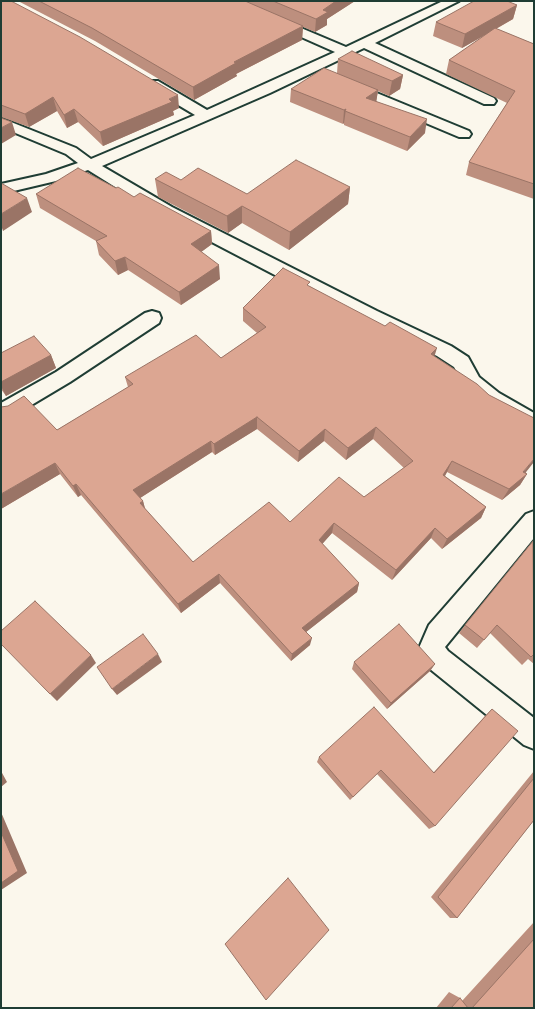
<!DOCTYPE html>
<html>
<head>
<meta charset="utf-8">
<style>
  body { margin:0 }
  #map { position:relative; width:535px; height:1009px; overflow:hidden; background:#fbf7ec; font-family:Dekko,sans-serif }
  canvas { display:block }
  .frame { position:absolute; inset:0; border:2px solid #1f3d34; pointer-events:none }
</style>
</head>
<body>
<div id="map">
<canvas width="535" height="1009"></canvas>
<div class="frame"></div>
</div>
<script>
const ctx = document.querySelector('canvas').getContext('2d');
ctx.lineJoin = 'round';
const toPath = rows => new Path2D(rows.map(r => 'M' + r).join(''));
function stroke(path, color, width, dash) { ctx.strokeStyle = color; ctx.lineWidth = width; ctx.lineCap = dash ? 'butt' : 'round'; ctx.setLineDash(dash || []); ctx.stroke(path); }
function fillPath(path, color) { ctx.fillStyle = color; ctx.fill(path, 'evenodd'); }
const street = toPath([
  [220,1,237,1,346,47,443,1,459,1,375,43,494,98,496,101,494,104,484,104,364,48,270,93,102,166,172,207,377,311,451,346,468,357,479,377,499,393,534,413,534,431,485,405,465,387,454,367,437,356,363,321,160,215,88,170,56,181,1,194,1,184,46,174,78,163,66,154,1,127,1,118,76,148,91,159,195,115,148,87,146,84,148,81,158,81,207,110,335,52,220,1],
  [350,82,469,131,471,134,469,137,459,137,345,89,343,86,345,83,350,82],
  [152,311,159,313,161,318,159,323,70,382,13,416,1,419,1,403,56,372,145,313,152,311],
  [534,511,534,538,445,647,448,651,534,718,534,749,524,745,430,669,419,648,429,625,526,514,534,511]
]);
stroke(street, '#1f3d34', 4);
fillPath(street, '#fbf7ec');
fillPath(toPath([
  [1,1,179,108,173,111,174,115,103,146,78,122,67,128,57,111,29,127,1,117],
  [18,1,355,1,327,19,327,25,315,32,303,27,302,40,236,74,237,76,194,100,95,41],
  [517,5,513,19,496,29,534,44,534,199,466,175,469,162,507,103,446,74,449,60,487,34,462,48,433,36,436,22],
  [338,59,403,75,400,89,389,96,378,91,376,101,425,133,407,151,344,125,344,123,343,124,290,102,291,89,337,73],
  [155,179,181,180,247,194,350,187,348,204,289,250,242,223,228,233,158,197],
  [116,188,134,197,211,231,212,244,201,252,220,279,181,305,128,270,118,275,99,255,96,241,40,208,36,194],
  [309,286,434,356,527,474,520,485,502,500,447,472,445,476,486,507,481,518,442,549,431,538,392,580,332,533,322,544,359,583,357,592,306,632,310,645,291,661,220,583,181,613,81,495,78,497,60,474,1,509,57,430,128,387,125,377,221,358,257,333,243,321,243,308],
  [257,429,298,462,324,441,346,460,373,439,404,468,364,497,290,522,193,562,145,509,143,501,140,498,212,452,215,455],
  [1,353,51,355,56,368,6,396,1,389],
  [534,541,534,664,528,659,522,665,490,633,477,648,459,633,465,625],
  [354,662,435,664,430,671,387,709,352,669],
  [492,709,435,826,429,829,377,774,350,800,317,762,319,757,434,772,485,716],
  [534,771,534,820,457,918,450,918,431,897],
  [534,922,534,1008,436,1008,449,992,460,998,462,1001]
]), '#bd8f7e');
fillPath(toPath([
  [336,1,355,1,327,19,327,25,315,32,316,19,323,10],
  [517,5,513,19,462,48,465,34],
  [303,26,302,40,236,74,237,76,194,100,193,87,234,62],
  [403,75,400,89,389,96,392,81],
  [378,90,376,104,366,98],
  [178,95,179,108,173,111,174,115,103,146,100,132],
  [53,97,57,111,29,127,25,114],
  [74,109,78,122,67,128,64,115],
  [346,109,344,123,343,124,344,110],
  [427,119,425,133,407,151,410,137],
  [12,122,16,135,1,144,1,128],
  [350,187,348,204,289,250,290,232],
  [27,198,32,212,3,231,1,225,1,214],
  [242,206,242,223,228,233,227,216],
  [211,231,212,244,193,258,191,244],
  [125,257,128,270,118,275,115,261],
  [219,265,220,279,181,305,179,292],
  [437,348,433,361,431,354],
  [51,355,56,368,6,396,1,386,1,382],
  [257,417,257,429,215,455,214,444],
  [376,427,373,439,346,460,348,448],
  [325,429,324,441,298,462,299,451],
  [211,441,212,452,137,500,133,490],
  [534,459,534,462,519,481,527,474,520,485,502,500,509,489],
  [452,461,447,472,439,486,443,475],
  [55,463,60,474,1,509,1,494],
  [76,484,81,495,78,497,73,486],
  [143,501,146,512,140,503],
  [486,507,481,518,442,549,447,539],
  [334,523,332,533,317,550,319,540],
  [435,528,431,538,392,580,396,570],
  [219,574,220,583,181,613,178,604],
  [359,583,357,592,301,636,302,628],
  [312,638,310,645,291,661,292,654],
  [158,654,162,662,117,695,112,689],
  [91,655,96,663,57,701,50,694],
  [435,664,430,671,387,709,391,703],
  [1,771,7,782,1,787],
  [1,812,27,873,1,890]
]), '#9a7466');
const building = toPath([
  [1,1,11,1,80,37,178,95,169,99,172,102,100,132,74,109,64,115,53,97,25,114,1,105,1,1],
  [39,1,245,1,303,26,234,62,236,63,193,87,92,28,39,1],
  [273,1,336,1,323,10,328,12,316,19,273,1],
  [474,1,507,1,517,5,465,34,436,22,474,1],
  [495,28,534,44,534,184,469,162,515,91,449,60,495,28],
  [352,51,403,75,392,81,338,59,352,51],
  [324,68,378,90,366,98,427,119,410,137,345,111,346,109,344,110,291,89,324,68],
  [1,118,12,122,1,128,1,118],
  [296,160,350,187,290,232,242,206,227,216,155,179,166,172,181,180,198,168,247,194,296,160],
  [78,168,116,188,118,187,134,197,140,193,211,231,191,244,219,265,179,292,125,257,115,261,96,241,107,236,36,194,78,168],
  [1,183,27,198,1,214,1,183],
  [283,268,310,282,307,285,385,326,390,322,437,348,431,354,477,384,489,395,534,418,534,459,523,472,527,474,509,489,452,461,443,475,486,507,447,539,435,528,396,570,334,523,319,540,359,583,302,628,312,638,292,654,219,574,178,604,76,484,73,486,55,463,1,494,1,407,8,406,24,396,57,430,133,384,125,377,196,335,221,358,266,327,243,308,283,268],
  [257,417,299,451,325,429,348,448,376,427,413,461,364,497,339,477,290,522,269,502,193,562,140,503,143,501,133,490,211,441,214,444,257,417],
  [34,336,51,355,1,382,1,353,34,336],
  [533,541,534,654,531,657,497,625,484,640,465,625,533,541],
  [35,601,91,655,50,694,1,644,1,631,35,601],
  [399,624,435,664,391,703,354,662,399,624],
  [143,634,158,654,112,689,97,667,143,634],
  [374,707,434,773,492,709,518,731,435,826,381,770,353,797,319,757,374,707],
  [534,778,534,820,457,918,438,897,534,778],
  [1,832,18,871,1,883,1,832],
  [288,878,329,930,266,1000,225,944,288,878],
  [534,939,534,1008,472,1008,534,939],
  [460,998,468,1008,451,1008,460,998]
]);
fillPath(building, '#dca692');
stroke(building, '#9a7466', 1);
</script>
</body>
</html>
